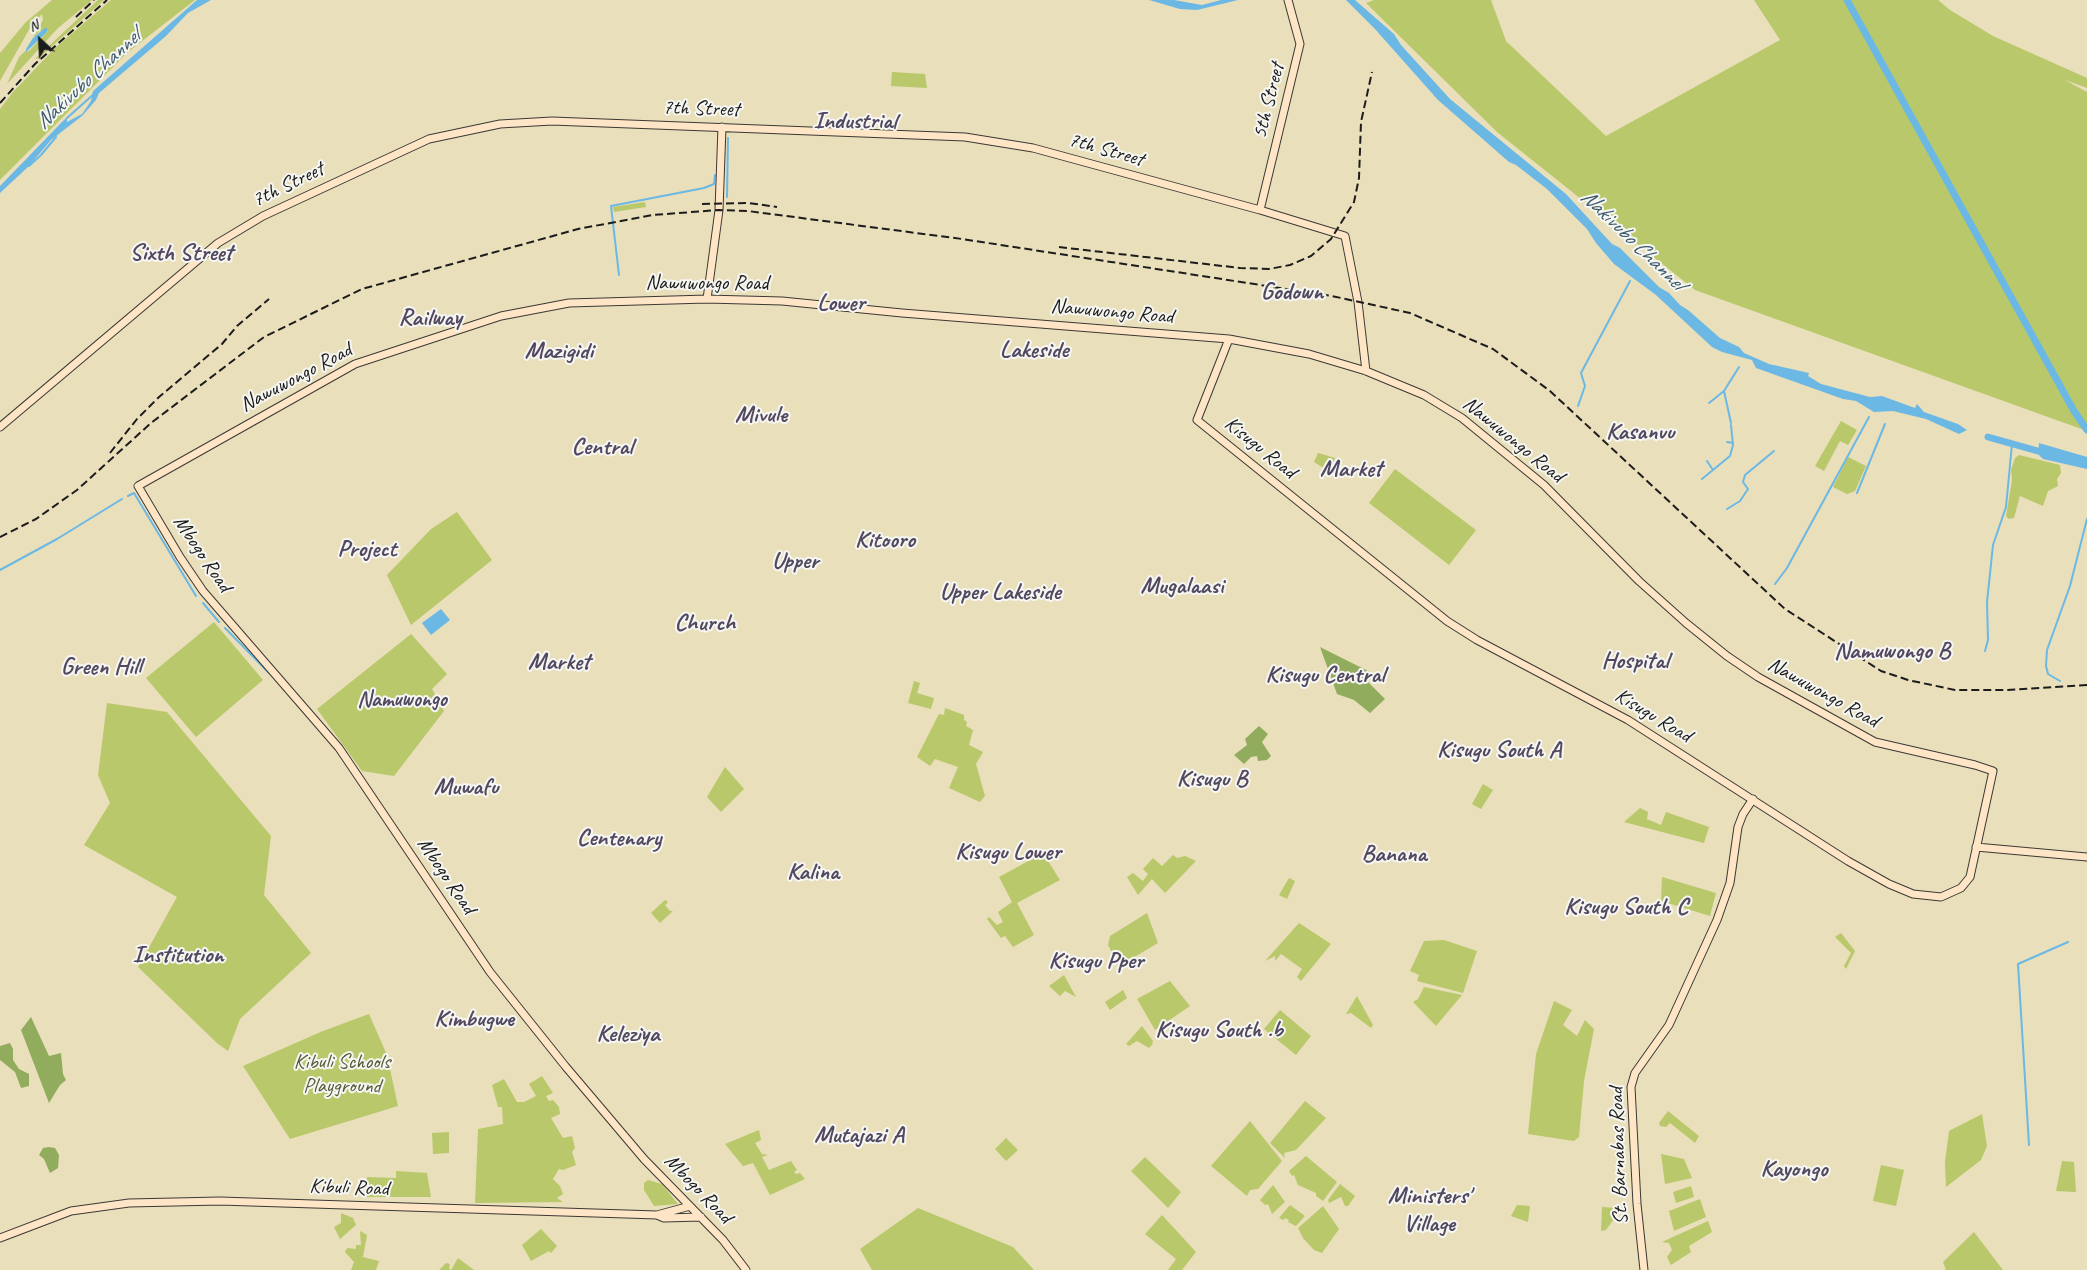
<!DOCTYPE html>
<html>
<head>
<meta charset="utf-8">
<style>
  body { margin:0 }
  #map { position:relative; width:2087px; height:1270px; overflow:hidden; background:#e9dfbb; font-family:Caveat,sans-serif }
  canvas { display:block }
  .north { position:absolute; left:15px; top:15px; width:50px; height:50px; -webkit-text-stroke:4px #f6f6f2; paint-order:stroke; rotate:335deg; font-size:14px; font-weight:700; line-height:20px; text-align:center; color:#1c1c1c }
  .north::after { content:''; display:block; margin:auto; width:18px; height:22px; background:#1c1c1c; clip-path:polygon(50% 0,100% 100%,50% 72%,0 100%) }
</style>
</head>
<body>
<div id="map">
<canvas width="2087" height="1270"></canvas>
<div class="north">N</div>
</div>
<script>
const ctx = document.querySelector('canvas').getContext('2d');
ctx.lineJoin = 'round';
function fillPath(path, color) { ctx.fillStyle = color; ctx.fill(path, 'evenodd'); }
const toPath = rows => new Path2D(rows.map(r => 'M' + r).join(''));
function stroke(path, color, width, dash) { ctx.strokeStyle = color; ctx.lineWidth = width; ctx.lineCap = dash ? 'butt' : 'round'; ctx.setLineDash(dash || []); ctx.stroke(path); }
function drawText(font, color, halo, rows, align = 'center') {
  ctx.font = font + ' Caveat,sans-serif'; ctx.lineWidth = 4; ctx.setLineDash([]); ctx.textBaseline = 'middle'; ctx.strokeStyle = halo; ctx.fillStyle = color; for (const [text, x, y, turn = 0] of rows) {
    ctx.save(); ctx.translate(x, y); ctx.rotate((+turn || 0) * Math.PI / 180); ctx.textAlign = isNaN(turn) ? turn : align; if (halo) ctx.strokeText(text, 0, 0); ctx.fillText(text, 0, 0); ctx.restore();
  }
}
fillPath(toPath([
  [52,0,92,0,58,28,7,84,19,57,25,51,29,51,46,33,48,30,40,31,33,38,43,20,42,14,30,28,0,81,0,53,25,23],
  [98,0,104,0,39,58,35,59],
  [111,0,195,0,128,52,0,180,0,109,13,92,55,48],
  [1374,0,1491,0,1506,41,1606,136,1780,40,1754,0,1938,0,1950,10,1993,36,2087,78,2087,88,2065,80,2087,92,2087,431,1695,290,1497,132,1366,3],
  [892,72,925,74,927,88,891,86],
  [645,202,646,207,614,212,613,207],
  [1841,421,1857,430,1848,445,1840,441,1824,471,1815,466],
  [1318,453,1335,458,1330,472,1314,462],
  [2019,455,2060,465,2061,473,2057,479,2058,486,2048,491,2043,506,2020,496,2014,518,2009,519,2006,516,2012,480,2011,470,2015,458],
  [1848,457,1866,466,1855,491,1847,494,1833,487],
  [1395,469,1476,530,1449,565,1369,503],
  [457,512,492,560,411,625,387,575,431,529],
  [214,622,263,680,196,737,146,678],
  [411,634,447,674,432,689,444,711,394,776,362,771,317,709],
  [914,681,920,683,917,693,934,698,931,709,908,703],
  [107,703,167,712,271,836,264,895,311,953,240,1019,228,1051,218,1044,138,967,177,897,84,845,110,803,98,775],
  [945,708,964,715,964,720,967,722,966,726,973,730,969,745,983,752,976,764,985,796,980,802,949,788,958,767,935,759,930,766,917,757,939,714,944,715],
  [725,767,744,789,721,812,707,797],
  [1483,784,1493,790,1481,809,1472,804],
  [1640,808,1648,812,1647,819,1661,825,1666,812,1709,827,1704,843,1624,822],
  [1043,853,1060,880,1017,903,1034,935,1013,947,1005,936,1001,938,987,919,989,917,997,925,1003,922,998,912,1012,902,999,877],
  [1173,855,1177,858,1185,856,1196,861,1165,893,1152,879,1138,895,1127,877,1133,873,1143,881,1148,874,1143,869,1153,858,1162,866],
  [1662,877,1716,893,1710,916,1661,901],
  [1289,878,1295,881,1287,899,1279,895],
  [665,900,668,902,665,905,670,911,673,911,660,923,651,913],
  [1147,913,1158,943,1119,966,1108,945,1110,936],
  [1299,923,1331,944,1301,981,1297,977,1302,969,1281,954,1275,961,1275,956,1265,961],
  [1841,933,1855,951,1846,969,1844,966,1851,953,1835,937],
  [1444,940,1477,951,1463,993,1417,981,1419,975,1410,971,1424,941],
  [1064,975,1076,997,1065,991,1060,996,1049,986],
  [1170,981,1190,1006,1155,1030,1137,999],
  [1424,987,1462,995,1436,1026,1413,1002,1418,999],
  [1123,990,1127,998,1110,1010,1105,1002],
  [1357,996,1373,1025,1371,1028,1351,1013,1346,1014],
  [1554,1001,1572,1010,1563,1025,1577,1036,1585,1020,1594,1029,1584,1081,1579,1137,1574,1141,1528,1134,1536,1054],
  [1280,1010,1311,1036,1296,1055,1264,1029],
  [369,1014,387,1055,398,1106,290,1139,243,1066,323,1031],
  [1142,1026,1153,1041,1152,1045,1149,1048,1137,1041,1129,1046,1126,1044],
  [542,1076,553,1093,546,1096,549,1101,553,1100,559,1107,560,1114,551,1118,563,1138,572,1136,575,1148,572,1152,576,1165,563,1170,559,1169,553,1179,560,1186,563,1194,557,1198,563,1202,475,1203,478,1129,503,1124,502,1107,498,1107,492,1085,504,1079,517,1102,524,1102,536,1096,529,1084],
  [1305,1101,1326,1118,1296,1150,1284,1153,1285,1158,1270,1143],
  [1668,1111,1699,1136,1695,1143,1670,1123,1666,1127,1660,1126,1659,1123],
  [1982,1114,1987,1146,1981,1160,1946,1187,1945,1162,1949,1131],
  [1250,1121,1282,1161,1258,1189,1250,1190,1247,1196,1211,1166],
  [759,1130,761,1140,755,1143,762,1154,768,1155,762,1157,769,1170,791,1161,797,1170,794,1172,796,1174,800,1173,805,1179,770,1195,753,1163,743,1166,725,1144],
  [449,1132,449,1153,433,1154,432,1133],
  [1006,1138,1018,1150,1006,1161,995,1149],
  [1661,1154,1684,1159,1692,1178,1665,1184],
  [1306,1156,1337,1182,1323,1201,1316,1196,1316,1193,1298,1185,1294,1175,1292,1176,1289,1171],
  [1145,1157,1181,1192,1168,1208,1131,1171],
  [2062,1161,2074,1162,2076,1192,2056,1191],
  [1881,1165,1904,1170,1896,1206,1873,1201],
  [396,1171,427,1173,431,1197,367,1197,367,1177,396,1178],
  [648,1180,662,1184,678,1204,654,1206,644,1190,644,1183],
  [1340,1184,1355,1196,1348,1206,1345,1206,1341,1197,1329,1203,1328,1200],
  [1273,1185,1285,1202,1272,1214,1268,1204,1265,1205,1260,1200],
  [1691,1186,1694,1197,1676,1203,1673,1192],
  [1700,1199,1706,1217,1674,1231,1669,1211],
  [1290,1205,1305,1216,1296,1226,1288,1222,1289,1220,1285,1218,1284,1220,1279,1218],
  [1517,1205,1530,1206,1528,1222,1511,1216],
  [1323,1206,1339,1229,1322,1253,1314,1250,1303,1238,1298,1228],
  [1602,1207,1618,1208,1618,1213,1606,1230,1601,1231],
  [918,1208,1013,1247,1034,1270,872,1270,860,1249],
  [341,1213,353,1218,356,1225,340,1239,334,1227,341,1223],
  [1162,1215,1196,1252,1182,1270,1168,1270,1176,1259,1145,1234],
  [1708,1221,1712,1232,1689,1246,1691,1252,1671,1265,1667,1257,1672,1250,1669,1243,1662,1242],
  [541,1229,557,1246,551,1253,549,1251,531,1261,522,1245],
  [360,1231,367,1235,363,1257,379,1261,376,1270,351,1270,354,1262,345,1252,347,1248,356,1249,356,1245,361,1245],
  [1974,1232,2003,1270,1946,1270,1943,1262],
  [458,1258,474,1270,439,1270,446,1263,450,1264,449,1269,451,1270]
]), '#b9c86a');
fillPath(toPath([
  [1320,647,1370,672,1366,680,1385,699,1370,713,1354,700,1337,694],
  [1259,726,1268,734,1262,742,1271,756,1267,760,1258,761,1257,756,1251,757,1244,764,1234,755,1247,745,1245,739],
  [31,1017,49,1056,61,1053,63,1074,66,1080,60,1085,49,1103,21,1030],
  [10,1043,13,1049,13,1060,19,1069,29,1074,29,1086,21,1088,15,1072,0,1060,0,1046],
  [49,1147,55,1148,59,1155,58,1168,50,1173,44,1159,39,1155,43,1148]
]), '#92ac5e');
fillPath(toPath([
  [197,0,211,0,188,13,166,36,99,93,96,100,82,116,51,140,29,166,0,193,0,186,61,123,67,117,67,122,82,114,91,101,93,91],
  [1149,0,1174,0,1202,5,1221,0,1238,0,1197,10,1180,9],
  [1346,0,1355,0,1394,34,1401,45,1450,99,1566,194,1612,244,1620,248,1659,287,1669,293,1680,305,1688,310,1720,338,1739,347,1744,353,1769,364,1809,373,1808,376,1821,384,1870,397,1882,396,1915,408,1917,404,1924,412,1958,424,1967,430,1959,434,1926,419,1893,411,1874,412,1856,401,1843,399,1784,378,1756,368,1752,360,1722,352,1712,347,1656,295,1614,264,1596,243,1587,229,1547,189,1516,165,1509,162,1438,100,1375,29],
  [45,28,48,29,46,33,26,52,26,49,33,38],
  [2039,443,2087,457,2087,469,2043,459,2038,454],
  [441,609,450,620,431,635,422,623]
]), '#6bb8e5');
stroke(toPath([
  [67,118,95,93],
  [29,166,41,155,56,137],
  [727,197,728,138],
  [619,275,611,206,704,188,714,184,715,175],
  [1709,403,1724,391],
  [1578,406,1585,386,1581,373,1630,281],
  [1731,423,1724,391,1739,367],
  [1727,442,1733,443],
  [1707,461,1713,470],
  [1702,479,1730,456,1733,445,1731,425],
  [1857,493,1885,424],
  [128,496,134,493,196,596],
  [1727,509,1740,501,1748,489,1743,482,1745,475,1774,451],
  [0,570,57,539,122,499],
  [1775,584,1787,568,1869,417],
  [203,603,219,622],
  [225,628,269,673],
  [1985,651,1988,640,1987,602,1993,545,2006,507,2012,444],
  [2060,681,2048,674,2046,666,2047,650,2070,586,2087,519],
  [2029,1145,2018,964,2068,942]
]), '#6bb8e5', 2);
stroke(toPath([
  [1847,0,2074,411,2087,430],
  [1988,437,2045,453]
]), '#6bb8e5', 7);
const secondary = toPath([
  [1260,210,1300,44,1288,0],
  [707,299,719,210,722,127],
  [0,427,218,243,263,216,429,139,500,124,552,121,965,137,1033,148,1260,210,1345,236,1358,302,1366,371],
  [1976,847,2087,857],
  [657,1215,690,1206],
  [0,1238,71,1211,129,1203,220,1201,657,1215,664,1218,701,1217],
  [746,1270,723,1240,644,1159,566,1067,490,972,339,748,203,591,180,557,138,486,355,364,501,316,569,303,707,299,782,301,902,313,1229,339,1309,354,1366,371,1424,395,1462,418,1544,485,1639,581,1686,623,1727,656,1758,677,1875,742,1975,765,1993,771,1970,877,1961,888,1941,897,1913,894,1889,884,1848,861,1628,720,1477,640,1447,621,1197,420,1229,339],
  [1644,1270,1637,1204,1631,1087,1635,1073,1669,1025,1717,920,1730,883,1738,827,1743,814,1753,799]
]);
stroke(secondary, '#3b3934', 9);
stroke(secondary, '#fee5c5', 7);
stroke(toPath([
  [76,17,94,0],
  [0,103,35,64,107,0],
  [702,204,749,203,777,207],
  [1059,247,1240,268,1269,269,1290,265,1311,256,1331,239,1354,202,1359,178,1361,122,1372,72],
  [110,453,137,419,159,397,222,344,237,326,269,299],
  [0,537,36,519,77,490,151,423,264,337,362,289,578,229,653,215,719,210,748,211,962,239,1332,296,1410,313,1493,349,1550,391,1785,609,1881,671,1908,680,1955,690,2006,690,2087,685]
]), '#1c1c1c', 2, [8, 4]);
drawText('21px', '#1c1c1c', '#f6f6f2', [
  ["5th Street",1269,101,-76],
  ["7th Street",701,109,2],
  ["7th Street",1106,150,16],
  ["7th Street",288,185,-26],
  ["Nawuwongo Road",707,283],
  ["Nawuwongo Road",1112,312,5],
  ["Nawuwongo Road",296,378,-28],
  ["Nawuwongo Road",1513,440,39],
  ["Kisugu Road",1260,448,39],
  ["Mbogo Road",202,554,56],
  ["Nawuwongo Road",1823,693,29],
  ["Kisugu Road",1653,716,31],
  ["Mbogo Road",446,876,56],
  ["St. Barnabas Road",1619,1156,-92],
  ["Kibuli Road",349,1188,2],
  ["Mbogo Road",698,1189,46]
]);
drawText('21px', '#535837', '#f6f6f2', [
  ["Kibuli Schools",342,1062],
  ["Playground",342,1086]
]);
drawText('italic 22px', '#3c5a6c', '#f6f6f2', [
  ["Nakivubo Channel",88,80,-43],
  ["Nakivubo Channel",1632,240,44]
]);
drawText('bold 22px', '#524860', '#f6f6f2', [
  ["Namuwongo",402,700]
]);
drawText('bold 24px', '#524860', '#f6f6f2', [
  ["Industrial",855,122],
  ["Sixth Street",181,254],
  ["Godown",1292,293],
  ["Lower",841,304],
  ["Railway",430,319],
  ["Lakeside",1034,351],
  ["Mazigidi",559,352],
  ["Mivule",761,416],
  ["Kasanvu",1640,433],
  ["Central",602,448],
  ["Market",1351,470],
  ["Kitooro",885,541],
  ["Project",367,550],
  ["Upper",795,562],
  ["Mugalaasi",1182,587],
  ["Upper Lakeside",1000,593],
  ["Church",705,624],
  ["Namuwongo B",1892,652],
  ["Hospital",1635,662],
  ["Market",559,663],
  ["Green Hill",101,668],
  ["Kisugu Central",1325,676],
  ["Kisugu South A",1499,751],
  ["Kisugu B",1212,780],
  ["Muwafu",466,788],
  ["Centenary",619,839],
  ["Kisugu Lower",1008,853],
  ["Banana",1394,855],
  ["Kalina",813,873],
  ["Kisugu South C",1626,908],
  ["Institution",178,956],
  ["Kisugu Pper",1096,962],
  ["Kimbugwe",474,1020],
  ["Kisugu South .b",1219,1031],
  ["Keleziya",628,1035],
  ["Mutajazi A",859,1136],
  ["Kayongo",1794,1170],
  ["Ministers'",1429,1197],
  ["Village",1429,1225]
]);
</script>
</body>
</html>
